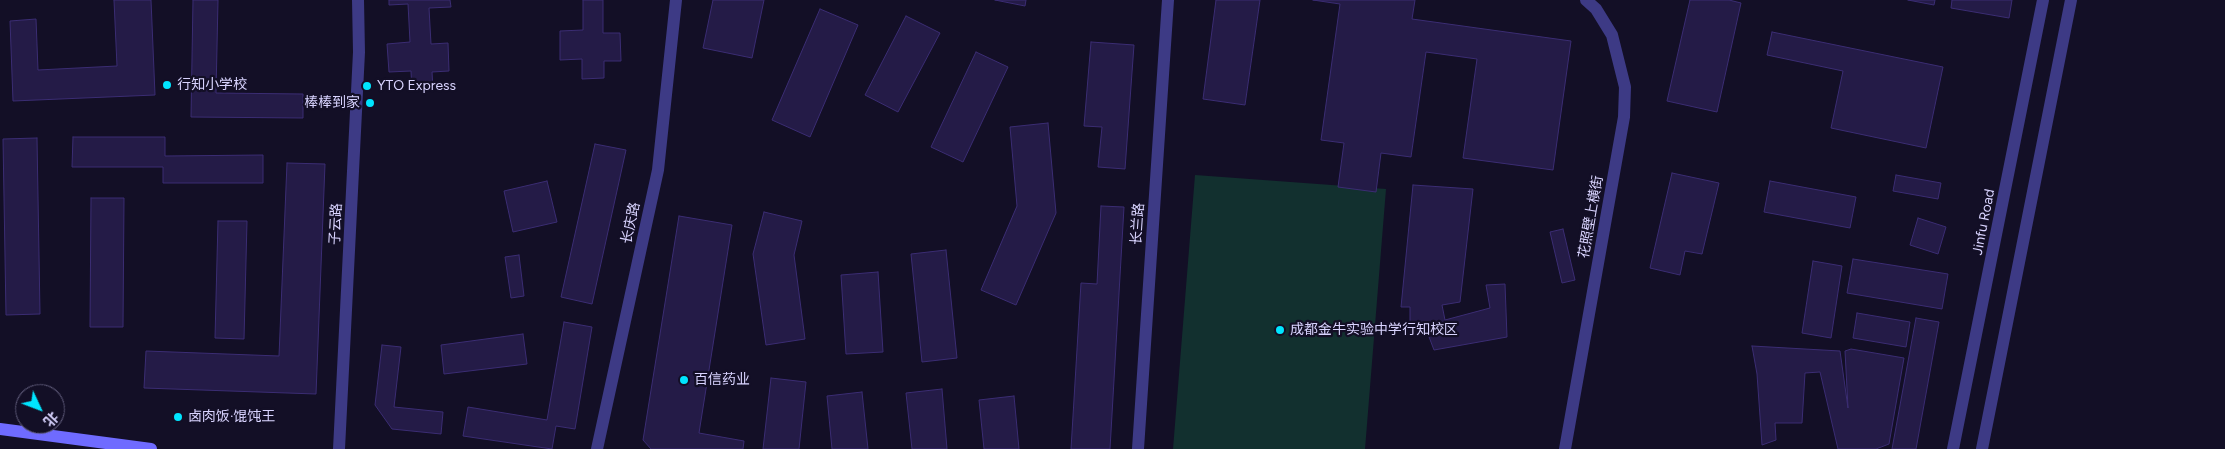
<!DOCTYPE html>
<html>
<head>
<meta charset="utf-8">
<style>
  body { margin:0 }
  #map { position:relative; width:2225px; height:449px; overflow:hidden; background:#130f26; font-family:Figtree,"Noto Sans SC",sans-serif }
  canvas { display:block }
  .north { position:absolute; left:15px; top:384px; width:50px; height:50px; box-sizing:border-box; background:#130f26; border:1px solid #625e7d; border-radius:50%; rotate:133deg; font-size:14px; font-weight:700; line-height:20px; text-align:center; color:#d9d4ff }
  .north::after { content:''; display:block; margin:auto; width:18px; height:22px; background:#00e5ff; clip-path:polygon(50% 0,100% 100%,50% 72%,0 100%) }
</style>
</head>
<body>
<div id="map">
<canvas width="2225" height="449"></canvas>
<div class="north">北</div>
</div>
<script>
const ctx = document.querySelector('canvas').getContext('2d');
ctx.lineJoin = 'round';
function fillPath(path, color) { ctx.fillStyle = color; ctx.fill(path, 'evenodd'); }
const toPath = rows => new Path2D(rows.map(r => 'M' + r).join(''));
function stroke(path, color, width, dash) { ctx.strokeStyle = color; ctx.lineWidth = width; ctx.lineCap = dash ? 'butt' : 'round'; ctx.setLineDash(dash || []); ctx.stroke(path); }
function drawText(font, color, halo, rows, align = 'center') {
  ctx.font = font + ' Figtree,"Noto Sans SC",sans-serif'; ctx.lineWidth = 4.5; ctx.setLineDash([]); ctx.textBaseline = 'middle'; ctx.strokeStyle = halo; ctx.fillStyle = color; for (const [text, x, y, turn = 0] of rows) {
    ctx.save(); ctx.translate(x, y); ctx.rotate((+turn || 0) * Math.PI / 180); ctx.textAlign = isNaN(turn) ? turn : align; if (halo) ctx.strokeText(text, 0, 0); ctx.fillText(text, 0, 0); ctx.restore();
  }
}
fillPath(toPath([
  [1195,175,1386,189,1365,449,1173,449]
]), '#12302f');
const building = toPath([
  [114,0,151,0,155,95,13,101,10,21,36,19,38,70,117,66,114,0],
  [193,0,218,0,216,93,303,94,303,118,191,117,193,0],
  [389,0,450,0,451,7,429,8,431,44,448,43,449,71,432,72,433,89,412,91,411,71,389,72,387,44,410,42,408,4,389,5,389,0],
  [583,0,603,0,603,33,620,33,621,61,604,61,604,78,582,79,582,59,560,60,560,31,583,30,583,0],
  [713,0,764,0,752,58,703,48,713,0],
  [995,0,1026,0,1025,6,995,0],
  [1216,0,1260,0,1245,105,1203,99,1216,0],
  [1313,0,1415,0,1412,19,1571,41,1553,170,1463,158,1477,59,1426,52,1411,157,1381,153,1376,192,1338,187,1344,143,1321,140,1340,4,1313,0],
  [1690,0,1729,0,1741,3,1717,112,1667,101,1690,0],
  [1908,0,1935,0,1934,5,1908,0],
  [1952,0,2012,0,2009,18,1951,8,1952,0],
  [820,9,858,25,810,137,772,120,820,9],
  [906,16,940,33,898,112,865,95,906,16],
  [1772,32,1943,67,1926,148,1831,128,1843,71,1767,55,1772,32],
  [1091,42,1134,45,1125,169,1098,167,1102,127,1084,126,1091,42],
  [976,52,1008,67,963,162,931,147,976,52],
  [1048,123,1056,213,1016,305,981,290,1017,206,1010,127,1048,123],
  [73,137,165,137,165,156,263,155,263,183,163,183,163,167,72,167,73,137],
  [37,138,40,314,6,315,3,139,37,138],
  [595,144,626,150,592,304,561,297,595,144],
  [287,163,325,164,316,394,144,388,146,351,279,356,287,163],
  [1672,173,1719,183,1702,254,1685,251,1680,275,1650,268,1672,173],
  [1896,175,1941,183,1938,199,1893,191,1896,175],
  [547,181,557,222,513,232,504,191,547,181],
  [1770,181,1856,197,1850,228,1764,212,1770,181],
  [1413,185,1473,189,1460,302,1442,305,1445,320,1490,308,1486,285,1505,284,1507,337,1434,350,1426,329,1410,330,1410,307,1401,307,1413,185],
  [91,198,124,198,123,327,90,327,91,198],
  [1101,206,1124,207,1110,449,1071,449,1081,283,1097,284,1101,206],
  [764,212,802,221,794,255,805,339,766,345,753,254,764,212],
  [679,216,732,225,699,433,744,441,743,449,651,449,643,440,679,216],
  [1918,218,1946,227,1938,254,1910,245,1918,218],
  [218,221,247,221,244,339,215,338,218,221],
  [1563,229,1575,280,1562,283,1550,232,1563,229],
  [946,250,957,358,922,362,911,254,946,250],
  [519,255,524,296,511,298,505,257,519,255],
  [1853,259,1948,274,1942,309,1847,293,1853,259],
  [1813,261,1842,266,1831,338,1802,333,1813,261],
  [878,272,883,352,846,354,841,275,878,272],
  [1857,313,1910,322,1906,347,1853,338,1857,313],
  [1916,318,1939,322,1916,449,1892,449,1916,318],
  [564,322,592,327,575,429,556,426,552,449,463,436,468,407,547,420,564,322],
  [523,334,527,364,444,374,441,345,523,334],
  [382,345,401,347,394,407,443,412,441,434,392,429,375,405,382,345],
  [1752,346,1840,351,1848,408,1845,351,1851,349,1904,358,1889,444,1876,449,1838,449,1820,372,1805,373,1802,423,1775,423,1776,440,1762,445,1757,374,1752,346],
  [771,378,806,382,799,449,763,449,771,378],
  [942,389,947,449,912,449,906,393,942,389],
  [862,392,868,449,832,449,827,396,862,392],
  [1014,396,1019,449,984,449,979,400,1014,396]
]);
fillPath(building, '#241b47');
stroke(building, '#3b2d73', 1);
stroke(toPath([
  [339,449,359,52,358,0],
  [597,449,658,170,676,0],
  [1565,449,1624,117,1625,87,1612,35,1596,9,1586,0]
]), '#3d3a85', 12);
stroke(toPath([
  [1138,449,1168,0],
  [1953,449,2043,0],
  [1982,449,2071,0]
]), '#3d3a85', 12);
stroke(toPath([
  [0,429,151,449]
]), '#6f6bff', 12);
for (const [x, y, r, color] of [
  [167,85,5,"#00e5ff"],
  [367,86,5,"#00e5ff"],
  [370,103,5,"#00e5ff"],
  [1280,330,5,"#00e5ff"],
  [684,380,5,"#00e5ff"],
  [178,417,5,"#00e5ff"]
]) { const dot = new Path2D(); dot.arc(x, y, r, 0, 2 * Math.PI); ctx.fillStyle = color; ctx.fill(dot); stroke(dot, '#130f26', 2); }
drawText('14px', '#d9d4ff', '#130f26', [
  ["行知小学校",177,85],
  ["YTO Express",377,86],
  ["棒棒到家",360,103,"right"],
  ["成都金牛实验中学行知校区",1290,330],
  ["百信药业",694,380],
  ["卤肉饭·馄饨王",188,417]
], 'left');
drawText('14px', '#d9d4ff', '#130f26', [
  ["花照壁上横街",1591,217,-80],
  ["Jinfu Road",1984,222,-79],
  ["长庆路",631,223,-78],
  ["子云路",336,224,-87],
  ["长兰路",1138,224,-86]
]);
</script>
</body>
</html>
